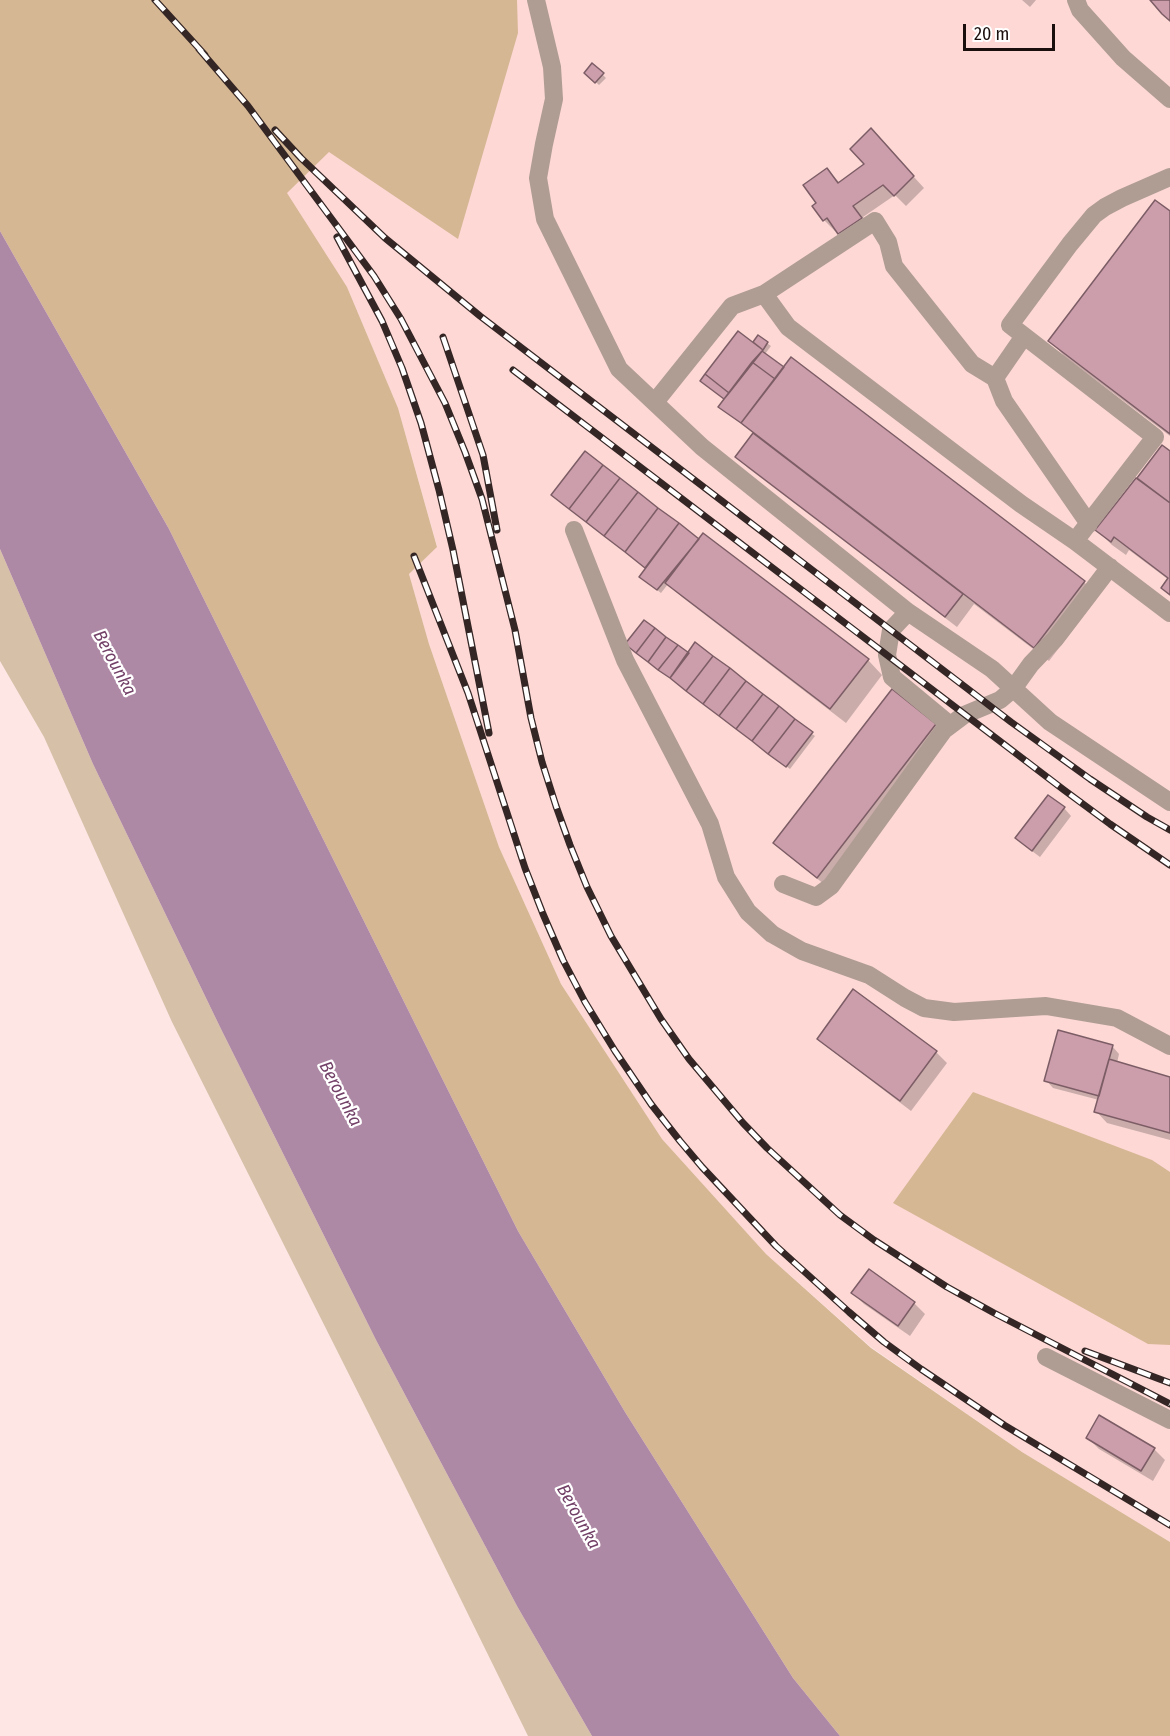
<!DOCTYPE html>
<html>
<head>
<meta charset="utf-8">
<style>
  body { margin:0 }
  #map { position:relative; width:1170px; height:1736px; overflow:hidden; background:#fde6e4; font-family:"Fira Sans Condensed",sans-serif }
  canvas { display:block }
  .scale { position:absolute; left:963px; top:24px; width:92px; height:27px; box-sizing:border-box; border:3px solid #1b0f0e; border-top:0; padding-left:8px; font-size:18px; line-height:21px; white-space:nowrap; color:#1b0f0e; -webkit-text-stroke:4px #fff; paint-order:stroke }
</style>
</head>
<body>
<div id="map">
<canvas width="1170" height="1736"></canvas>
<div class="scale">20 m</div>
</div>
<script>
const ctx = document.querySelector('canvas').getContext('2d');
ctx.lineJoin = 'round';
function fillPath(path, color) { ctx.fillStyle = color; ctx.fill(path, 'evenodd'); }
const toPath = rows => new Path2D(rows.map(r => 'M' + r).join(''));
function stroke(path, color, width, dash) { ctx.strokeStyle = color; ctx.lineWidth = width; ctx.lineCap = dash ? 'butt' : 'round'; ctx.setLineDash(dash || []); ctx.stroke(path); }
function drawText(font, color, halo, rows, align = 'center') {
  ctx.font = font + ' "Fira Sans Condensed",sans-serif'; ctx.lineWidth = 4.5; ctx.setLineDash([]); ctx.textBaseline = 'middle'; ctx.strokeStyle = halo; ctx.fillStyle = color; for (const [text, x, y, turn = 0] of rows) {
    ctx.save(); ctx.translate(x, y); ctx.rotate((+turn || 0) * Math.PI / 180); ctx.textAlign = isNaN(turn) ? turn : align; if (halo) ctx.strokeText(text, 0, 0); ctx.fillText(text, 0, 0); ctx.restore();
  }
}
fillPath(toPath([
  [120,0,1170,0,1170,1542,1022,1452,871,1347,766,1254,662,1139,561,984,499,847,429,644,409,574,437,546,398,408,347,287]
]), '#fdd8d5');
fillPath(toPath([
  [0,549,93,764,220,1027,376,1340,517,1606,592,1736,528,1736,403,1482,172,1022,44,737,0,661]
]), '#d6c0a8');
fillPath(toPath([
  [0,0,517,0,518,33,458,239,329,152,287,193,347,287,398,408,437,547,409,574,429,644,499,847,561,984,662,1139,766,1254,871,1348,1022,1452,1170,1542,1170,1736,840,1736,793,1678,625,1412,518,1231,169,529,0,231],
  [973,1092,1152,1160,1170,1172,1170,1345,1148,1344,893,1203]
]), '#d6b794');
fillPath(toPath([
  [0,231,169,529,518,1231,625,1412,793,1678,840,1736,592,1736,517,1606,376,1340,220,1027,93,764,0,549]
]), '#ae89a5');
fillPath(toPath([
  [1022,0,1036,0,1030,7],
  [593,65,606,78,599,85,586,73],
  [882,142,924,188,906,206,895,195,863,217,872,229,850,244,837,230,835,231,824,220,818,203,827,170,840,183,866,164],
  [1170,213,1170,436,1064,356,1050,341],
  [758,337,771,346,765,354,1084,582,1098,597,1049,661,974,604,957,627,748,468,737,457,754,434,720,407,726,400,705,384,758,348],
  [585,453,699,541,868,660,882,675,846,723,682,597,668,584,661,593,644,580,646,568,556,498],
  [1170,453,1170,595,1169,580,1129,550,1126,555,1112,545,1097,530,1145,484,1139,478],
  [630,647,688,654,815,736,790,769],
  [935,725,946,736,829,888,786,854,775,843],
  [1064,808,1071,816,1040,857,1024,845],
  [853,991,936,1052,947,1063,911,1111,830,1049,818,1038],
  [1112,1046,1119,1054,1117,1063,1170,1078,1170,1140,1107,1123,1096,1111,1099,1100,1053,1088,1046,1080],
  [869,1271,914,1303,925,1314,910,1336,864,1304,853,1293],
  [1100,1417,1154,1449,1165,1460,1153,1481,1099,1449,1088,1438]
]), '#0003');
const building = toPath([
  [1150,0,1170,0,1170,21,1162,14,1150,0],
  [592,63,604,73,595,83,584,73,592,63],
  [871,128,914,176,894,196,883,185,853,206,862,218,838,234,827,218,823,221,812,206,816,203,803,185,827,168,838,183,864,164,850,149,871,128],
  [1155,200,1170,211,1170,434,1048,341,1155,200],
  [738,331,763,350,729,393,705,374,738,331],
  [758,335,768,342,763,350,753,342,758,335],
  [762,351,784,367,775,379,752,362,762,351],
  [791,357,1085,581,1034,648,741,423,791,357],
  [752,362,775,379,741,423,718,407,752,362],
  [705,374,729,393,724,399,700,381,705,374],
  [753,433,963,594,945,617,735,457,753,433],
  [1162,445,1170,451,1170,503,1137,478,1162,445],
  [585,451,603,465,569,509,551,495,585,451],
  [603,465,620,478,586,522,569,509,603,465],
  [620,478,638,492,604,536,586,522,620,478],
  [1136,478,1170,503,1170,595,1161,588,1168,578,1114,537,1111,542,1095,530,1136,478],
  [638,492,658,508,625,552,604,536,638,492],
  [658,508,679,523,645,568,625,552,658,508],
  [679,523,699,539,657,590,639,577,679,523],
  [703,533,869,659,830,709,665,583,703,533],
  [644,620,655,628,636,653,625,644,644,620],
  [655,628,666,637,648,662,636,653,655,628],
  [666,637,678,645,658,670,648,662,666,637],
  [695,642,713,656,686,691,670,678,695,642],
  [678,645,689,653,670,678,658,670,678,645],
  [713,656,730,668,703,704,686,691,713,656],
  [730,668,746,681,719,716,703,704,730,668],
  [746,681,763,694,736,729,719,716,746,681],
  [892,689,936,724,817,878,773,843,892,689],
  [763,694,779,706,752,741,736,729,763,694],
  [779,706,795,719,768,754,752,741,779,706],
  [795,719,813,732,786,767,768,754,795,719],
  [1048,795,1065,807,1032,851,1015,838,1048,795],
  [853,989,937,1051,900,1101,817,1039,853,989],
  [1058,1030,1113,1045,1099,1096,1044,1081,1058,1030],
  [1109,1059,1170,1077,1170,1133,1094,1112,1109,1059],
  [869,1269,915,1302,898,1326,851,1293,869,1269],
  [1099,1415,1155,1448,1141,1471,1086,1438,1099,1415]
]);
fillPath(building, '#cc9dab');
stroke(building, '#7c5d66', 1.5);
stroke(toPath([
  [536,0,552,67,554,99,544,144,538,178,545,219,619,369,702,447,908,612,992,669,1050,722,1170,802],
  [1076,0,1080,10,1123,58,1170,99],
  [764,294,875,221,888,242,894,266,972,364,995,378,1004,401,1089,524],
  [995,378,1024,336],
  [655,402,732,306,764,294,788,327,1021,504,1075,541,1170,613],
  [574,530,625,660,710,824,726,877,748,912,772,934,802,951,869,975,905,998,924,1008,954,1012,1046,1006,1117,1018,1170,1046],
  [1075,541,1155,437,1010,325,1070,244,1094,215,1105,207,1122,198,1170,177],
  [908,612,891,630,887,655,892,677,950,725],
  [783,884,816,897,831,886,944,730,964,715,1000,700,1013,689,1031,664,1055,639,1110,567],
  [1046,1357,1170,1420]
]), '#af9c93', 18);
const rail = toPath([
  [155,0,205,55],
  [199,49,248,106,374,276,401,319,445,403,465,452,482,499,515,630,531,718,542,762,556,806,570,845,587,887,611,936,661,1019,689,1059,743,1123,767,1148,840,1215,874,1240,947,1287,994,1313,1170,1404],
  [275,130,301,158,385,238,480,316,1011,722,1090,779,1147,817,1170,830],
  [337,237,382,321,402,368,421,423,439,490,453,550,489,733],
  [443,337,483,455,497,530],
  [513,370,1064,790,1110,824,1170,865],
  [414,556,468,693,525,868,543,914,563,960,585,1002,615,1051,651,1104,680,1141,702,1167,776,1246,849,1312,884,1342,921,1369,1004,1425,1170,1525],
  [1085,1351,1170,1383]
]);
stroke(rail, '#342625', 7);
stroke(rail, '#fff', 4.5, [14]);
drawText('italic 18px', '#734168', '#fff', [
  ["Berounka",114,663,62],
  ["Berounka",340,1094,62],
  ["Berounka",578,1517,61]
]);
</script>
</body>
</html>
